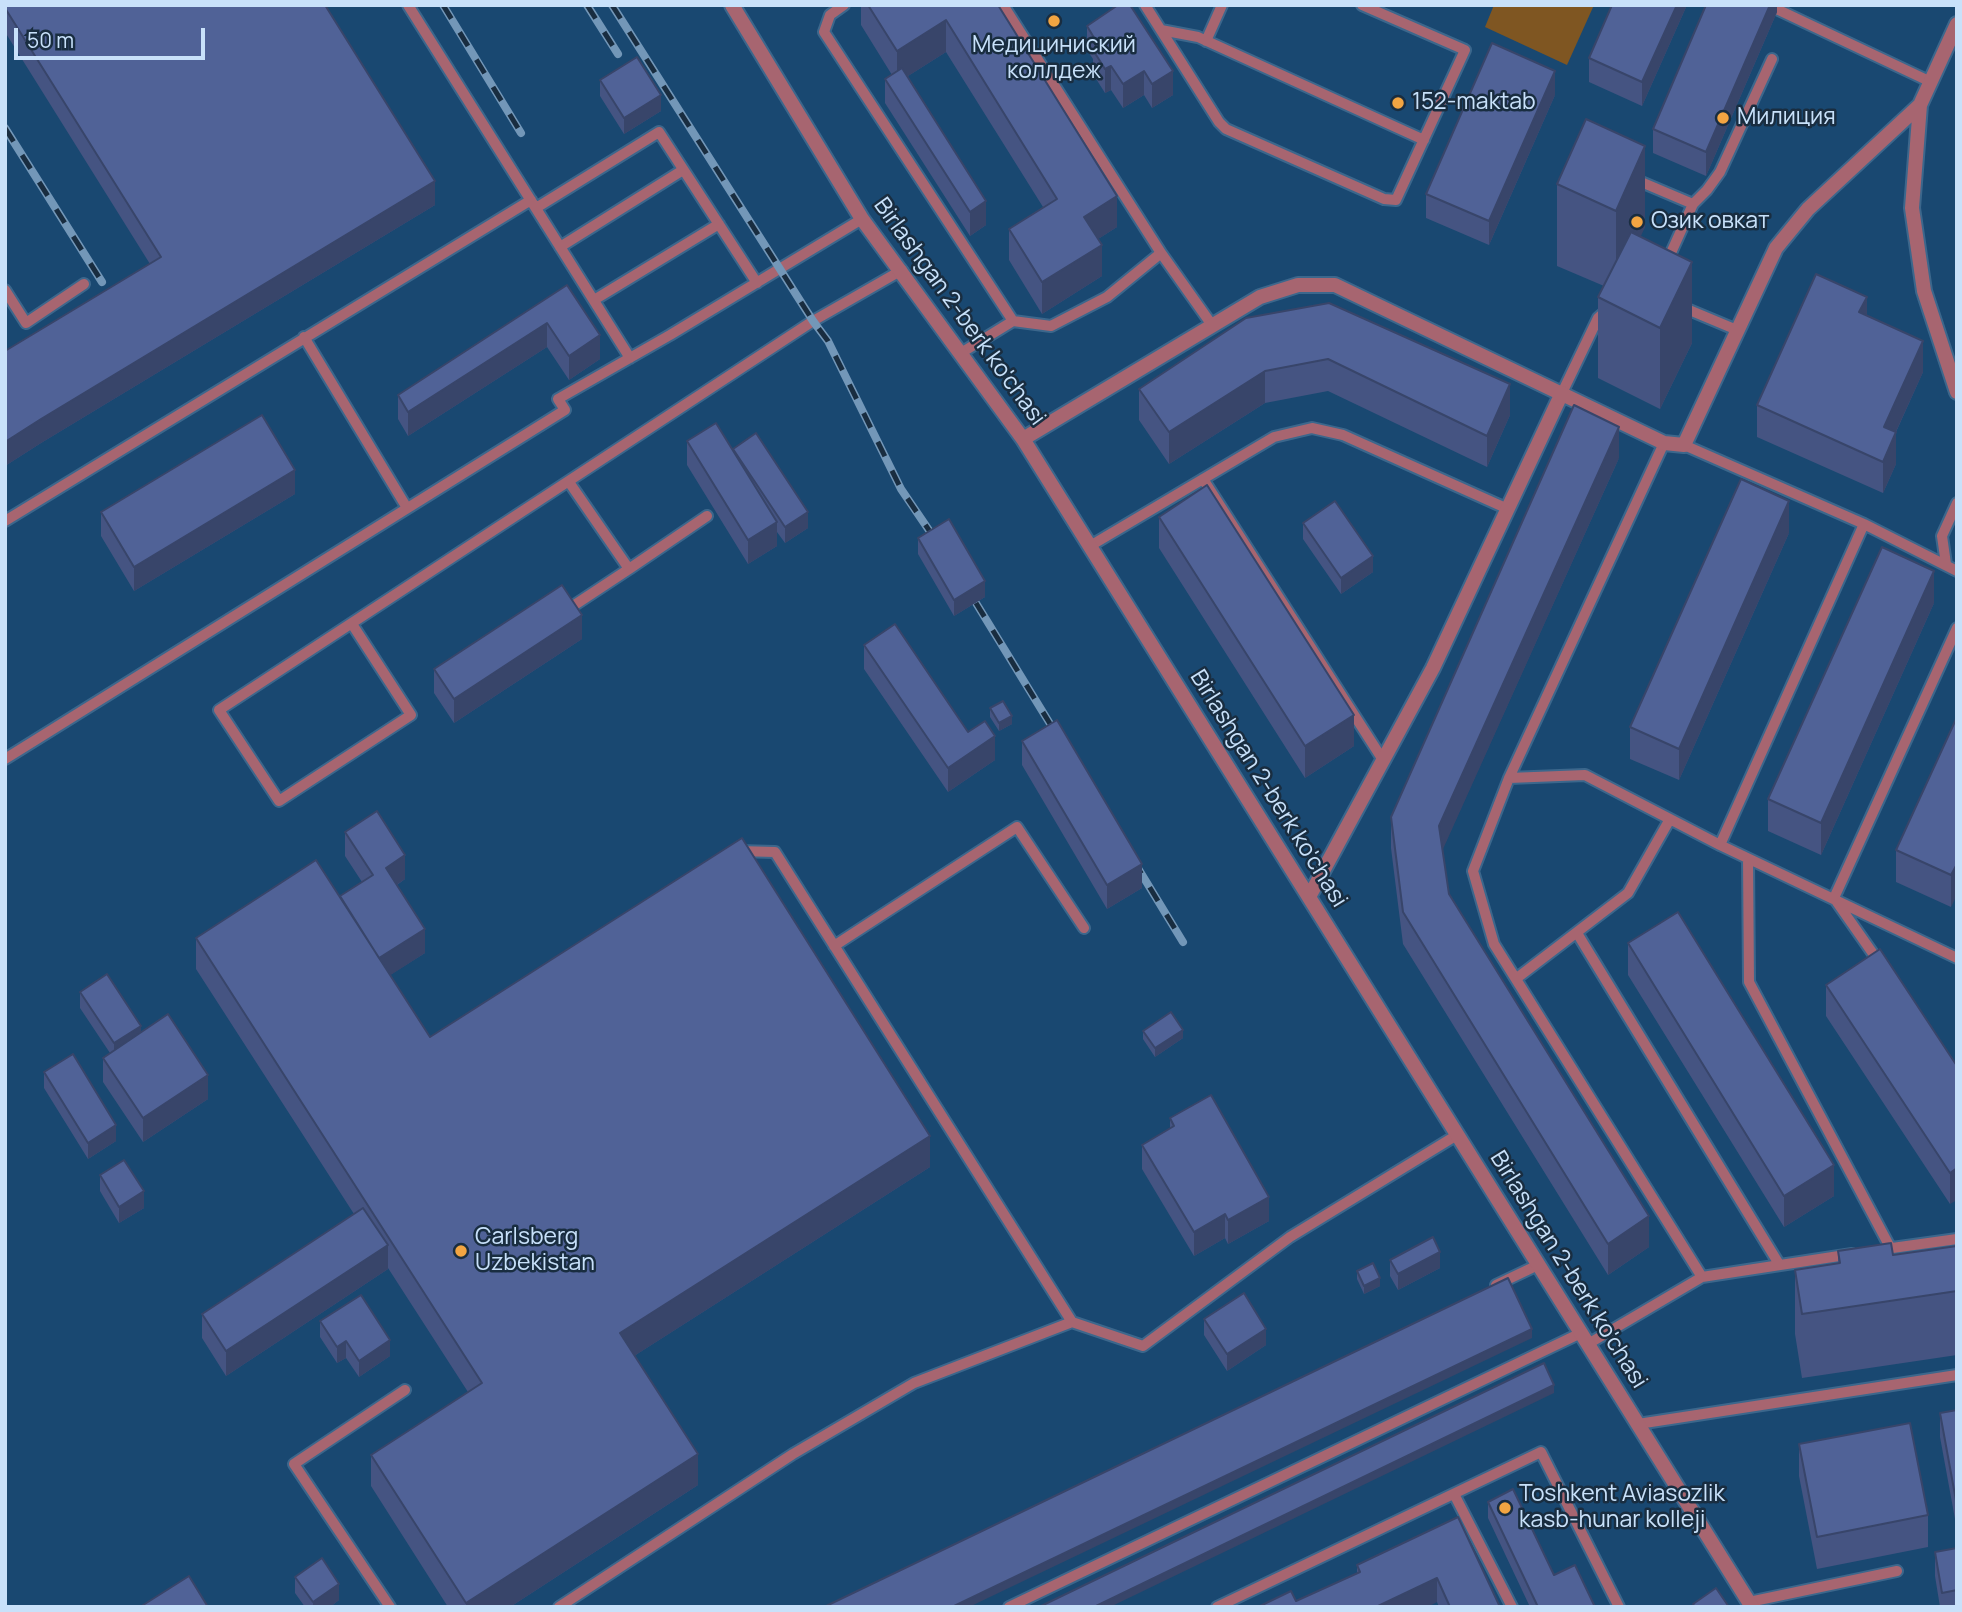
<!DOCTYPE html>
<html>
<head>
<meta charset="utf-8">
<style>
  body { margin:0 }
  #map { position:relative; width:1962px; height:1612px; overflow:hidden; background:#194871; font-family:Manrope,sans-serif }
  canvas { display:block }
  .frame { position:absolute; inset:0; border:7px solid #c8e1fa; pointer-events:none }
  .scale { position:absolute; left:14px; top:28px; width:191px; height:32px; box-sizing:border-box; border:4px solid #c8e1fa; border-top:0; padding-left:9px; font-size:21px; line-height:24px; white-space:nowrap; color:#c8e1fa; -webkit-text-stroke:5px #192d40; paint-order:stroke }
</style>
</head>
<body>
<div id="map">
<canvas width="1962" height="1612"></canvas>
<div class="frame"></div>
<div class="scale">50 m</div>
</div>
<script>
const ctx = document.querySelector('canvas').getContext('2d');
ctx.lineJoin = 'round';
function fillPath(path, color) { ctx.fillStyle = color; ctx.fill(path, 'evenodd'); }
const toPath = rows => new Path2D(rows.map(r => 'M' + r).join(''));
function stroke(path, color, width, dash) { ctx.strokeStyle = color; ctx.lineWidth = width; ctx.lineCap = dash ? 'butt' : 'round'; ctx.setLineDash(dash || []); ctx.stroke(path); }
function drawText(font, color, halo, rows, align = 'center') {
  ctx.font = font + ' Manrope,sans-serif'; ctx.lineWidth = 5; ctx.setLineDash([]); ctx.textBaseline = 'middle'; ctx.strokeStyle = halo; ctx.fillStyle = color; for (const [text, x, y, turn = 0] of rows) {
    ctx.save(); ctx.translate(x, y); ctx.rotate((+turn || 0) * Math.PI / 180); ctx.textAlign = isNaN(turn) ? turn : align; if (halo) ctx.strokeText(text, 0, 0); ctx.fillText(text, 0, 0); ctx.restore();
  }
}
fillPath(toPath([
  [1494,5,1594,5,1567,65,1485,27]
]), '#7f5622');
const service = toPath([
  [408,5,630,358],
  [844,5,830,15,824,32,1013,321],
  [1003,5,1161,253],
  [1145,5,1219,122,1226,129,1384,199,1396,200,1465,50,1362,5],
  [1768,5,1931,82],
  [1161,30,1198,37,1424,140],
  [1206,41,1222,5],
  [1634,179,1693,204],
  [536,208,659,132,757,283],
  [560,247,683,170],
  [1666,264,1693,204,1707,190,1720,172,1772,59],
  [5,290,26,323,84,284],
  [594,300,719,224],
  [1682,307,1737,330],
  [304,337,407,508],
  [961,353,1013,321,1051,326,1107,297,1161,253,1212,325],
  [1562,393,1598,318,1607,310],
  [1664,443,1509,778,1473,871,1494,944,1702,1277],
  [1684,445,1864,524,1957,571],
  [1203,479,1383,760],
  [569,482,629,569,707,516],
  [5,521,531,200],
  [1090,546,1274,437,1312,428,1343,435,1508,509],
  [1946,564,1942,536,1957,503],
  [573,606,629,569],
  [352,624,411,715,279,801,219,710,813,321,902,270],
  [5,759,565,410,558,399,670,335,862,219],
  [1509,778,1585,775,1720,845,1957,958],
  [1720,845,1864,524],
  [738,851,775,852,1072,1322,1143,1346,1290,1237,1457,1135],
  [1748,859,1749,982,1891,1249],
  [1577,933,1779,1264],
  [834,946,1017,827,1084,928],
  [1881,965,1834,898,1957,628],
  [1517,978,1628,893,1670,819],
  [1885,1249,1957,1239],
  [1496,1285,1538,1265],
  [1588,1344,1702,1277,1852,1254],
  [1638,1424,1957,1375],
  [1454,1494,1512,1607],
  [1749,1602,1897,1571],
  [390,1607,294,1464,405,1390],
  [559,1607,793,1454,914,1383,1072,1322],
  [1009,1607,1581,1333],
  [1217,1607,1541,1452,1619,1607]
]);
const minor = toPath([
  [732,5,862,219,1023,439,1752,1607],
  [1957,24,1920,105,1912,208,1924,291,1957,392],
  [1023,439,1260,297,1298,285,1335,285,1664,443,1684,445,1776,248,1808,209,1920,105],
  [1309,897,1433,668,1562,393]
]);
stroke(service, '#3c678c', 14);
stroke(minor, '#3c678c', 18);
stroke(service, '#a76570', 10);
stroke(minor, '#a76570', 14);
const rail = toPath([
  [443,5,521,133],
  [587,5,618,54],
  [612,5,813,321,828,341,901,489,937,542],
  [5,128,102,282],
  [976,603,1060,740],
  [1133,860,1183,942]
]);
stroke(rail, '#7397b8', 8);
stroke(rail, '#192d40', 5, [16]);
fillPath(toPath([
  [5,5,435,205,41,443,5,466,5,351,150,264,5,32],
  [861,5,998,5,1117,227,1098,239,1102,276,1042,314,1009,260,1009,229,1043,207,946,52,908,76,986,225,970,236,885,103,885,79,892,75,861,25],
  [1687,5,1642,106,1589,82,1589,58],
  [1777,5,1777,12,1706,176,1653,153,1653,129],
  [1087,26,1173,95,1152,108,1144,95,1123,108,1111,90,1105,93,1093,74,1093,59,1087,50],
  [600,80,661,111,624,134,600,96],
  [1555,95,1489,245,1426,218,1426,194],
  [1586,119,1645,227,1640,236,1692,343,1660,409,1598,378,1598,297,1604,286,1557,266,1557,184],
  [567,285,600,359,569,380,547,347,408,436,398,419,398,395],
  [1867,315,1923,372,1896,432,1896,464,1883,493,1757,437,1757,405],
  [1246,318,1510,415,1487,467,1328,391,1265,403,1169,464,1139,420,1139,389],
  [687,441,733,450,808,528,785,543,777,532,777,546,748,564,687,465],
  [1619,458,1442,850,1449,894,1649,1247,1608,1275,1403,944,1391,848,1391,817],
  [295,494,134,591,101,536,101,512],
  [1159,517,1354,746,1305,778,1159,548],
  [1303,523,1373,572,1341,594,1303,539],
  [1789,533,1679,780,1630,759,1630,727],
  [918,538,985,597,954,616,918,554],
  [1934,603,1821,855,1768,831,1768,799],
  [582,639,454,723,434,693,434,669],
  [864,645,968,732,995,760,948,792,864,669],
  [990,708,1012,724,999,731,990,717],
  [1957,717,1951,907,1896,882,1896,850],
  [1022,741,1142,888,1107,909,1022,765],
  [345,832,405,879,397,885,425,953,390,975,430,1037,930,1167,634,1356,698,1485,510,1607,448,1607,371,1486,371,1455,468,1392,388,1268,388,1269,226,1376,202,1338,202,1314,354,1214,196,969,196,938,340,896,362,882,345,856],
  [1628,943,1834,1196,1784,1227,1628,975],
  [1826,985,1957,1066,1950,1204,1826,1016],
  [80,992,141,1032,208,1099,143,1142,103,1082,103,1058,110,1053,80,1008],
  [1143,1031,1183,1038,1155,1057,1143,1039],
  [44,1072,116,1141,88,1159,44,1088],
  [1170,1118,1269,1221,1228,1244,1225,1238,1194,1256,1142,1169,1142,1145,1170,1128],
  [100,1175,144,1208,119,1223,100,1191],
  [1957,1246,1957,1355,1802,1378,1795,1334,1795,1270,1838,1264,1838,1251,1893,1255],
  [1390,1260,1440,1268,1398,1290,1390,1276],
  [1357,1271,1380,1286,1364,1294,1357,1279],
  [1204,1319,1266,1345,1227,1371,1204,1335],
  [320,1321,390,1356,359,1377,346,1358,337,1363,320,1337],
  [1957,1410,1957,1530,1940,1437,1940,1413],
  [1799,1444,1928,1515,1928,1547,1817,1569,1799,1476],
  [1488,1502,1554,1575,1595,1607,1530,1607,1488,1518],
  [1458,1517,1500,1607,1439,1607,1437,1602,1296,1601,1357,1573,1357,1565],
  [1957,1548,1957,1607,1940,1607,1935,1576,1935,1552],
  [295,1577,339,1600,330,1607,305,1607,295,1593]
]), '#455482');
fillPath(toPath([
  [1677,5,1687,5,1642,106,1642,82],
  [1770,5,1777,5,1777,12,1706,176,1706,152],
  [946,20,946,52,897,83,897,51],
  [1111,66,1111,90,1105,93,1105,69],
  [1144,71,1144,95,1123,108,1123,84],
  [1173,71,1173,95,1152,108,1152,84],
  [1555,71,1555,95,1489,245,1489,221],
  [661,95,661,111,624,134,624,118],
  [1645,146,1645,227,1616,292,1616,211],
  [435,181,435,205,41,443,5,466,5,442,41,419],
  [1117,196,1117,227,1084,248,1084,217],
  [986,201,986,225,970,236,970,212],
  [1102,245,1102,276,1042,314,1042,282],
  [1692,262,1692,343,1660,409,1660,328],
  [1867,297,1867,329,1859,312],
  [547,323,547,347,408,436,408,412],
  [600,335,600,359,569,380,569,356],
  [1923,341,1923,372,1884,458,1884,427],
  [1265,371,1265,403,1169,464,1169,432],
  [1510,384,1510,415,1487,467,1487,436],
  [1619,427,1619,458,1439,858,1439,826],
  [1896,432,1896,464,1883,493,1883,462],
  [295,470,295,494,134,591,134,567],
  [1789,501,1789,533,1679,780,1679,749],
  [808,512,808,528,785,543,785,527],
  [777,522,777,546,748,564,748,540],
  [1373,556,1373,572,1341,594,1341,578],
  [1934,571,1934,603,1821,855,1821,823],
  [985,581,985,597,954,616,954,600],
  [582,615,582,639,454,723,454,699],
  [1354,715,1354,746,1305,778,1305,746],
  [1012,716,1012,724,999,731,999,723],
  [995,736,995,760,948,792,948,768],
  [405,855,405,879,386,892,386,868],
  [1142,864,1142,888,1107,909,1107,885],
  [1957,864,1957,895,1951,907,1951,875],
  [425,929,425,953,375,985,375,961],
  [141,1026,141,1042,114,1059,114,1043],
  [1183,1030,1183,1038,1155,1057,1155,1048],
  [208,1075,208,1099,143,1142,143,1118],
  [116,1125,116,1141,88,1159,88,1143],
  [930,1136,930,1167,620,1365,620,1333],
  [1834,1165,1834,1196,1784,1227,1784,1196],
  [1957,1168,1957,1200,1950,1204,1950,1173],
  [144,1191,144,1208,119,1223,119,1207],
  [1269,1197,1269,1221,1228,1244,1228,1220],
  [1225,1214,1225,1238,1194,1256,1194,1232],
  [1649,1216,1649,1247,1608,1275,1608,1244],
  [388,1245,388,1269,226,1376,226,1351],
  [1440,1252,1440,1268,1398,1290,1398,1274],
  [1380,1278,1380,1286,1364,1294,1364,1286],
  [1266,1329,1266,1345,1227,1371,1227,1354],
  [1532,1329,1532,1338,969,1607,952,1607],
  [390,1340,390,1356,359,1377,359,1361],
  [346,1341,346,1358,337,1363,337,1347],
  [1554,1385,1554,1393,1110,1607,1094,1607],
  [698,1454,698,1485,510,1607,466,1607,466,1603],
  [1437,1578,1437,1602,1428,1607,1376,1607],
  [339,1584,339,1600,330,1607,313,1607,313,1602]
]), '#38456a');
const building = toPath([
  [5,5,325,5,435,181,41,419,5,442,5,351,161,257,5,8,5,5],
  [868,5,998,5,1117,196,1084,217,1102,245,1042,282,1009,229,1057,199,946,20,897,51,868,5],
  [1118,5,1130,5,1173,71,1152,84,1144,71,1123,84,1111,66,1105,69,1093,50,1099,46,1087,26,1118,5],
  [1612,5,1677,5,1642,82,1589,58,1612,5],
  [1706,5,1770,5,1706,152,1653,129,1706,5],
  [1492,43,1555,71,1489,221,1426,194,1492,43],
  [637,57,661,95,624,118,600,80,637,57],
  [902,68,986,201,970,212,885,79,902,68],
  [1586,119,1645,146,1616,211,1557,184,1586,119],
  [1631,232,1692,262,1660,328,1598,297,1631,232],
  [1816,274,1867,297,1859,312,1923,341,1884,427,1896,432,1883,462,1757,405,1816,274],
  [567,285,600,335,569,356,547,323,408,412,398,395,567,285],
  [1329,303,1510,384,1487,436,1328,359,1265,371,1169,432,1139,389,1246,318,1329,303],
  [1574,405,1619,427,1439,826,1449,894,1649,1216,1608,1244,1403,912,1391,817,1574,405],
  [262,415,295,470,134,567,101,512,262,415],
  [716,423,777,522,748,540,687,441,716,423],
  [756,433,808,512,785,527,733,449,756,433],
  [1741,479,1789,501,1679,749,1630,727,1741,479],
  [1207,485,1354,715,1305,746,1159,517,1207,485],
  [1335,501,1373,556,1341,578,1303,523,1335,501],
  [949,519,985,581,954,600,918,538,949,519],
  [1882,547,1934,571,1821,823,1768,799,1882,547],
  [562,585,582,615,454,699,434,669,562,585],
  [895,624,968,732,985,721,995,736,948,768,864,645,895,624],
  [1003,701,1012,716,999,723,990,708,1003,701],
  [1957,717,1957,864,1951,875,1896,850,1957,717],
  [1057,720,1142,864,1107,885,1022,741,1057,720],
  [377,811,405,855,386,868,425,929,379,958,340,896,373,875,345,832,377,811],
  [742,838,930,1136,620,1333,698,1454,466,1603,371,1455,482,1383,196,938,316,860,430,1037,742,838],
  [1678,912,1834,1165,1784,1196,1628,943,1678,912],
  [1880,949,1957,1066,1957,1168,1950,1173,1826,985,1880,949],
  [107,974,141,1026,114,1043,80,992,107,974],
  [1171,1012,1183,1030,1155,1048,1143,1031,1171,1012],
  [168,1014,208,1075,143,1118,103,1058,168,1014],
  [73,1054,116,1125,88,1143,44,1072,73,1054],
  [1211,1095,1269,1197,1228,1220,1225,1214,1194,1232,1142,1145,1174,1126,1170,1118,1211,1095],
  [124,1160,144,1191,119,1207,100,1175,124,1160],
  [363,1208,388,1245,226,1351,202,1314,363,1208],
  [1433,1237,1440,1252,1398,1274,1390,1260,1433,1237],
  [1891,1243,1893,1255,1957,1246,1957,1291,1802,1314,1795,1270,1840,1263,1838,1251,1891,1243],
  [1373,1263,1380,1278,1364,1286,1357,1271,1373,1263],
  [1508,1278,1532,1329,952,1607,824,1607,1508,1278],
  [1244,1293,1266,1329,1227,1354,1204,1319,1244,1293],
  [361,1295,390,1340,359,1361,346,1341,337,1347,320,1321,361,1295],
  [1544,1363,1554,1385,1094,1607,1039,1607,1544,1363],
  [1957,1410,1957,1506,1940,1413,1957,1410],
  [1910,1423,1928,1515,1817,1537,1799,1444,1910,1423],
  [1513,1489,1554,1575,1575,1565,1595,1607,1538,1607,1488,1502,1513,1489],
  [1458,1517,1500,1607,1450,1607,1437,1578,1376,1607,1258,1607,1291,1591,1296,1601,1360,1572,1357,1565,1458,1517],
  [1957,1548,1957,1590,1942,1593,1935,1552,1957,1548],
  [322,1558,339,1584,313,1602,295,1577,322,1558],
  [189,1576,208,1607,140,1607,189,1576],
  [1716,1588,1729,1607,1695,1607,1693,1604,1716,1588]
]);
fillPath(building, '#506297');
stroke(building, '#38456a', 2);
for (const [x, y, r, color] of [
  [1054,21,7,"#f2a542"],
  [1398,103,7,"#f2a542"],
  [1723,118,7,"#f2a542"],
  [1637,222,7,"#f2a542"],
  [461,1251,7,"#f2a542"],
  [1505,1508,7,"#f2a542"]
]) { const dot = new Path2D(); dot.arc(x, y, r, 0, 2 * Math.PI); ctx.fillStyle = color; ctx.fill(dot); stroke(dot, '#192d40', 2.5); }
drawText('23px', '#c8e1fa', '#192d40', [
  ["Медициниский",1054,46,"center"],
  ["коллдеж",1054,72,"center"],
  ["152-maktab",1412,103],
  ["Милиция",1737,118],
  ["Озик овкат",1651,222],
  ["Carlsberg",475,1238],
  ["Uzbekistan",475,1264],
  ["Toshkent Aviasozlik",1519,1495],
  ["kasb-hunar kolleji",1519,1521]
], 'left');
drawText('23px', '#c8e1fa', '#192d40', [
  ["Birlashgan 2-berk ko'chasi",959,312,54],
  ["Birlashgan 2-berk ko'chasi",1268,789,58],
  ["Birlashgan 2-berk ko'chasi",1568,1270,58]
]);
</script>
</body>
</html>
